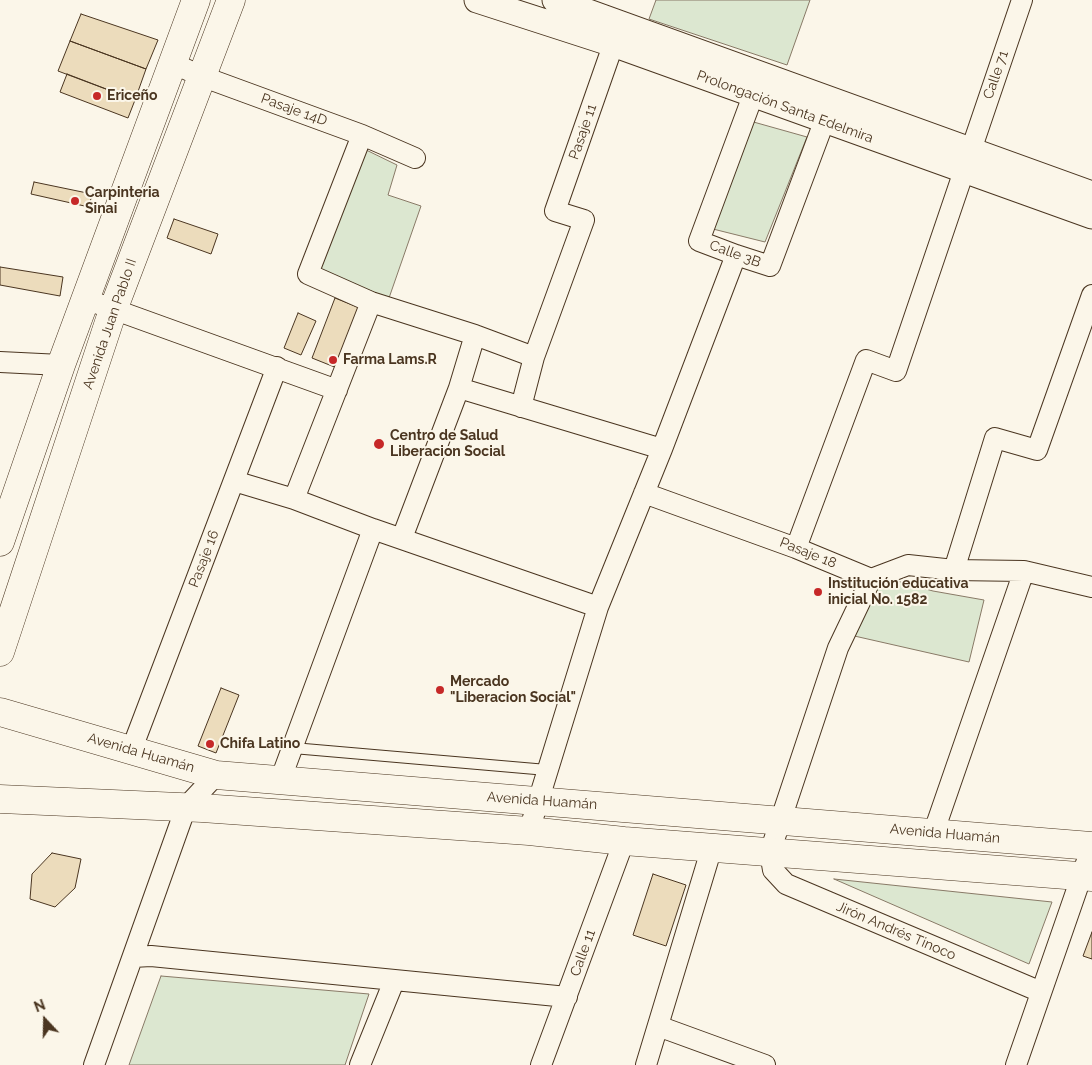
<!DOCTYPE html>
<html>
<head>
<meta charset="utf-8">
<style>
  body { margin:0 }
  #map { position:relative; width:1092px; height:1065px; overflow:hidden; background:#fbf6e9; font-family:Raleway,sans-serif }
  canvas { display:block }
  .north { position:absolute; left:20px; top:995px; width:50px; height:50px; -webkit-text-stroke:4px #fbf6e9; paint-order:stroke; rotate:339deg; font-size:14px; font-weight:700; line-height:20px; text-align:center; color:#4a3520 }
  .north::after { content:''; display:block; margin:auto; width:18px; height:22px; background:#4a3520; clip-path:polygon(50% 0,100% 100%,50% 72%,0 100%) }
</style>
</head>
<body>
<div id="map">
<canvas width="1092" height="1065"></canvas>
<div class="north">N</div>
</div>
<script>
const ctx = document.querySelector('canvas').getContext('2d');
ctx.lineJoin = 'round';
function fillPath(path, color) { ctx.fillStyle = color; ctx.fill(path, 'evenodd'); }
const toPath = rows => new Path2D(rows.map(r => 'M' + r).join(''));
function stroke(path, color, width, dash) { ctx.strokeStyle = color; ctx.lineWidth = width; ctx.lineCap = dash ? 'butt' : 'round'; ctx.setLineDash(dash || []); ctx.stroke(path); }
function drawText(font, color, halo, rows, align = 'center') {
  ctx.font = font + ' Raleway,sans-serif'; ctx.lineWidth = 4; ctx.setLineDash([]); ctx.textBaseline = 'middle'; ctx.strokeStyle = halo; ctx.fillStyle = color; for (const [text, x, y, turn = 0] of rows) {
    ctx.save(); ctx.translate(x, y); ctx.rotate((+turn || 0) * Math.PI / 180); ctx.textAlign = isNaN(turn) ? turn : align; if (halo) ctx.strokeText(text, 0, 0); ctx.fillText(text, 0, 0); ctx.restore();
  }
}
const green = toPath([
  [656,0,810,0,787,65,649,19,656,0],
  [750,121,807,137,765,242,709,228,750,121],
  [360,147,397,165,388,195,421,206,389,298,315,269,360,147],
  [897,581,933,591,984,600,969,662,850,635,876,587,897,581],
  [834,879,1052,902,1029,964,834,879],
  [161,976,369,994,345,1065,129,1065,161,976]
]);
fillPath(green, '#dce7d0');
stroke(green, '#887966', 1);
const building = toPath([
  [81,14,158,40,146,69,70,41,81,14],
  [70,41,146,69,135,100,58,71,70,41],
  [67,74,135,100,128,118,60,92,67,74],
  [34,182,92,194,89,207,31,194,34,182],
  [174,219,218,234,211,254,167,238,174,219],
  [0,267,63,277,60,296,0,285,0,267],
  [335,298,360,308,337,368,312,358,335,298],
  [298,313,316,321,301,355,284,348,298,313],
  [221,688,239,695,216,753,198,746,221,688],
  [52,853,81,859,75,888,55,907,30,899,32,874,52,853],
  [653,874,686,885,666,946,633,935,653,874],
  [1092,932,1092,959,1083,956,1092,932]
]);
fillPath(building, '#ecdcbc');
stroke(building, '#4a3520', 1);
const service = toPath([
  [293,748,547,770]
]);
const minor = toPath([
  [172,63,201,76,362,135,415,158],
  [758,82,699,241,736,255,770,266,830,106],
  [362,135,308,274,371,302,475,335,534,357],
  [85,299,337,390],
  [0,362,61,365],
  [459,388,662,449],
  [521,407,534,357,584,220,555,211,618,31],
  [234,481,294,499,373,529,598,607],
  [644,493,796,548,871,579,908,565,954,570,1024,571,1092,587],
  [294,499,371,302],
  [402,538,459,388,475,335],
  [796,548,866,360,896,371,1022,0],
  [954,570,995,438,1037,450,1092,295],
  [871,579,838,648,770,852,773,870,786,884,1041,992],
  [131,751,277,367],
  [280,781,373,529],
  [529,831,598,607,662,449,736,255],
  [933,834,1024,571],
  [133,957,151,956,567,997],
  [658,1026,765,1065],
  [94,1065,186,807,216,775],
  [360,1065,394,981],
  [541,1065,624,841],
  [646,1065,712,847],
  [1016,1065,1092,846]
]);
const tertiary = toPath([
  [477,0,613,44,1092,216],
  [555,0,1092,194]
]);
const secondary = toPath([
  [0,542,61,365,196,0],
  [0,652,113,310,231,0]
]);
const primary = toPath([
  [0,712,216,775,1092,846],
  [0,799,202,808,529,831,624,841,1092,877]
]);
stroke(service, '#4a3520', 12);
stroke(minor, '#4a3520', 22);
stroke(tertiary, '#4a3520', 27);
stroke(secondary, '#4a3520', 29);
stroke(primary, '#4a3520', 29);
stroke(service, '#fbf6e9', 10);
stroke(minor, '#fbf6e9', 20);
stroke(tertiary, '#fbf6e9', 25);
stroke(secondary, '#fbf6e9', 28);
stroke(primary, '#fbf6e9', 28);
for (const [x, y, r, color] of [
  [97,96,5,"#c62828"],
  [75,201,5,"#c62828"],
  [333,360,5,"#c62828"],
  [379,444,6,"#c62828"],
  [818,592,5,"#c62828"],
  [440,690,5,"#c62828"],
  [210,744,5,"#c62828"]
]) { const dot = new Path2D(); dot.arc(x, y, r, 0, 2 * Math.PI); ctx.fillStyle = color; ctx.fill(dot); stroke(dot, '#fbf6e9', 2); }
drawText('14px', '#4a3520', '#fbf6e9', [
  ["Calle 71",996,75,-71],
  ["Prolongación Santa Edelmira",785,107,20],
  ["Pasaje 14D",294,110,20],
  ["Pasaje 11",583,132,-71],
  ["Calle 3B",735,254,20],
  ["Avenida Juan Pablo II",110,324,-71],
  ["Pasaje 18",808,553,22],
  ["Pasaje 16",204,559,-69],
  ["Avenida Huamán",141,753,16],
  ["Avenida Huamán",542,801,4],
  ["Avenida Huamán",945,834,5],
  ["Jirón Andrés Tinoco",896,931,23],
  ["Calle 11",583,953,-70]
]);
drawText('bold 14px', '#4a3520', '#fbf6e9', [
  ["Ericeño",107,96],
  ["Carpinteria",85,193],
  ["Sinai",85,209],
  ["Farma Lams.R",343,360],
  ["Centro de Salud",390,436],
  ["Liberacion Social",390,452],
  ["Institución educativa",828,584],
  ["inicial No. 1582",828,600],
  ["Mercado",450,682],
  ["\"Liberacion Social\"",450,698],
  ["Chifa Latino",220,744]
], 'left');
</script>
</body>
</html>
